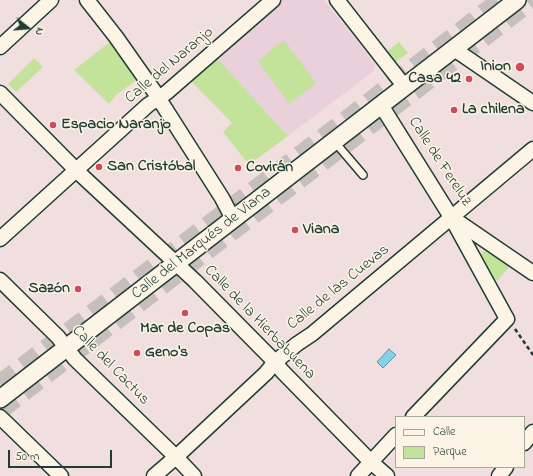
<!DOCTYPE html>
<html>
<head>
<meta charset="utf-8">
<style>
  body { margin:0 }
  #map { position:relative; width:533px; height:476px; overflow:hidden; background:#f1dfdf; font-family:"Indie Flower",sans-serif }
  canvas { display:block }
  .legend { position:absolute; left:395px; top:416px; width:130px; height:52px; box-sizing:border-box; background:#fcf5e5; border:1px solid #a4ab9e; margin:0; padding:5px 7px; list-style:none; font-size:12px; color:#1f3d34 }
  .legend li { display:flex; align-items:center; gap:8px; height:20px }
  .legend b { width:20px; border:1px solid #a4ab9e }
  .north { position:absolute; left:8px; top:8px; width:40px; height:40px; -webkit-text-stroke:3px #fcf5e5; paint-order:stroke; rotate:107deg; font-size:11px; font-weight:700; line-height:16px; text-align:center; color:#1f3d34 }
  .north::after { content:''; display:block; margin:auto; width:14px; height:18px; background:#1f3d34; clip-path:polygon(50% 0,100% 100%,50% 72%,0 100%) }
  .scale { position:absolute; left:8px; top:450px; width:104px; height:18px; box-sizing:border-box; border:2px solid #1f3d34; border-top:0; padding-left:5px; font-size:12px; line-height:14px; white-space:nowrap; color:#1f3d34; -webkit-text-stroke:3px #fcf5e5; paint-order:stroke }
</style>
</head>
<body>
<div id="map">
<canvas width="533" height="476"></canvas>
<ul class="legend">
<li><b style="height:5px;background:#fcf5e5"></b>Calle</li>
<li><b style="height:11px;background:#c3e39b"></b>Parque</li>
</ul>
<div class="north">N</div>
<div class="scale">50 m</div>
</div>
<script>
const ctx = document.querySelector('canvas').getContext('2d');
ctx.lineJoin = 'round';
function fillPath(path, color) { ctx.fillStyle = color; ctx.fill(path, 'evenodd'); }
const toPath = rows => new Path2D(rows.map(r => 'M' + r).join(''));
function stroke(path, color, width, dash) { ctx.strokeStyle = color; ctx.lineWidth = width; ctx.lineCap = dash ? 'butt' : 'round'; ctx.setLineDash(dash || []); ctx.stroke(path); }
function drawText(font, color, halo, rows, align = 'center') {
  ctx.font = font + ' "Indie Flower",sans-serif'; ctx.lineWidth = 3; ctx.setLineDash([]); ctx.textBaseline = 'middle'; ctx.strokeStyle = halo; ctx.fillStyle = color; for (const [text, x, y, turn = 0] of rows) {
    ctx.save(); ctx.translate(x, y); ctx.rotate((+turn || 0) * Math.PI / 180); ctx.textAlign = isNaN(turn) ? turn : align; if (halo) ctx.strokeText(text, 0, 0); ctx.fillText(text, 0, 0); ctx.restore();
  }
}
fillPath(toPath([
  [280,0,324,0,375,64,374,71,288,136,216,57]
]), '#ead0da');
fillPath(toPath([
  [284,40,316,83,289,104,258,61],
  [111,41,138,79,116,95,109,104,74,70],
  [399,42,408,53,395,62,387,52],
  [216,57,288,136,249,165,223,132,232,123,190,80],
  [34,58,43,67,16,92,8,84],
  [485,250,510,266,498,280,492,279,481,254]
]), '#c3e39b');
const water = toPath([
  [389,349,396,355,383,368,377,362,389,349]
]);
fillPath(water, '#88d0e9');
stroke(water, '#5e95a1', 1);
stroke(toPath([
  [0,384,354,114,501,0],
  [0,410,532,0]
]), '#c7bfbd', 19, [19, 10]);
const service = toPath([
  [334,141,363,175]
]);
const minor = toPath([
  [87,0,116,37,154,91,222,198,233,219],
  [337,0,405,87],
  [0,47,51,0],
  [454,49,533,103],
  [0,93,79,173,195,281,275,362,282,371,371,462,387,476],
  [381,105,451,217,533,273],
  [0,239,148,105,166,93,273,0],
  [0,280,58,337,75,359,176,457,194,476],
  [0,417,61,476],
  [413,417,507,319,451,217],
  [524,443,533,432],
  [154,476,176,457,266,373,275,362,297,344,312,334,533,149],
  [358,476,396,435],
  [499,476,506,467]
]);
const tertiary = toPath([
  [0,399,517,0]
]);
stroke(service, '#1f3d34', 10);
stroke(minor, '#1f3d34', 17);
stroke(tertiary, '#1f3d34', 20);
stroke(toPath([
  [515,329,533,355]
]), '#1f3d34', 2.5, [4, 3]);
stroke(service, '#fcf5e5', 7);
stroke(minor, '#fcf5e5', 14);
stroke(tertiary, '#fcf5e5', 17);
for (const [x, y, r, color] of [
  [520,67,5,"#d1495b"],
  [469,79,4,"#d1495b"],
  [454,110,4,"#d1495b"],
  [53,125,4,"#d1495b"],
  [99,167,4,"#d1495b"],
  [238,168,4,"#d1495b"],
  [295,230,4,"#d1495b"],
  [78,289,4,"#d1495b"],
  [185,313,4,"#d1495b"],
  [137,353,4,"#d1495b"]
]) { const dot = new Path2D(); dot.arc(x, y, r, 0, 2 * Math.PI); ctx.fillStyle = color; ctx.fill(dot); stroke(dot, '#fcf5e5', 1.5); }
drawText('16px', '#1f3d34', '#fcf5e5', [
  ["Calle del Naranjo",170,66,-40],
  ["Calle de Fereluz",439,162,57],
  ["Calle del Marqués de Viana",202,244,-38],
  ["Calle de las Cuevas",339,288,-39],
  ["Calle de la Hierbabuena",259,323,46],
  ["Calle del Cactus",110,366,46]
]);
drawText('bold 16px', '#1f3d34', '#fcf5e5', [
  ["Inion",511,67,"right"],
  ["Casa 42",461,79,"right"],
  ["La chilena",462,110],
  ["Espacio Naranjo",61,125],
  ["San Cristóbal",107,167],
  ["Covirán",246,168],
  ["Viana",303,230],
  ["Sazón",70,289,"right"],
  ["Mar de Copas",185,329,"center"],
  ["Geno's",145,353]
], 'left');
</script>
</body>
</html>
